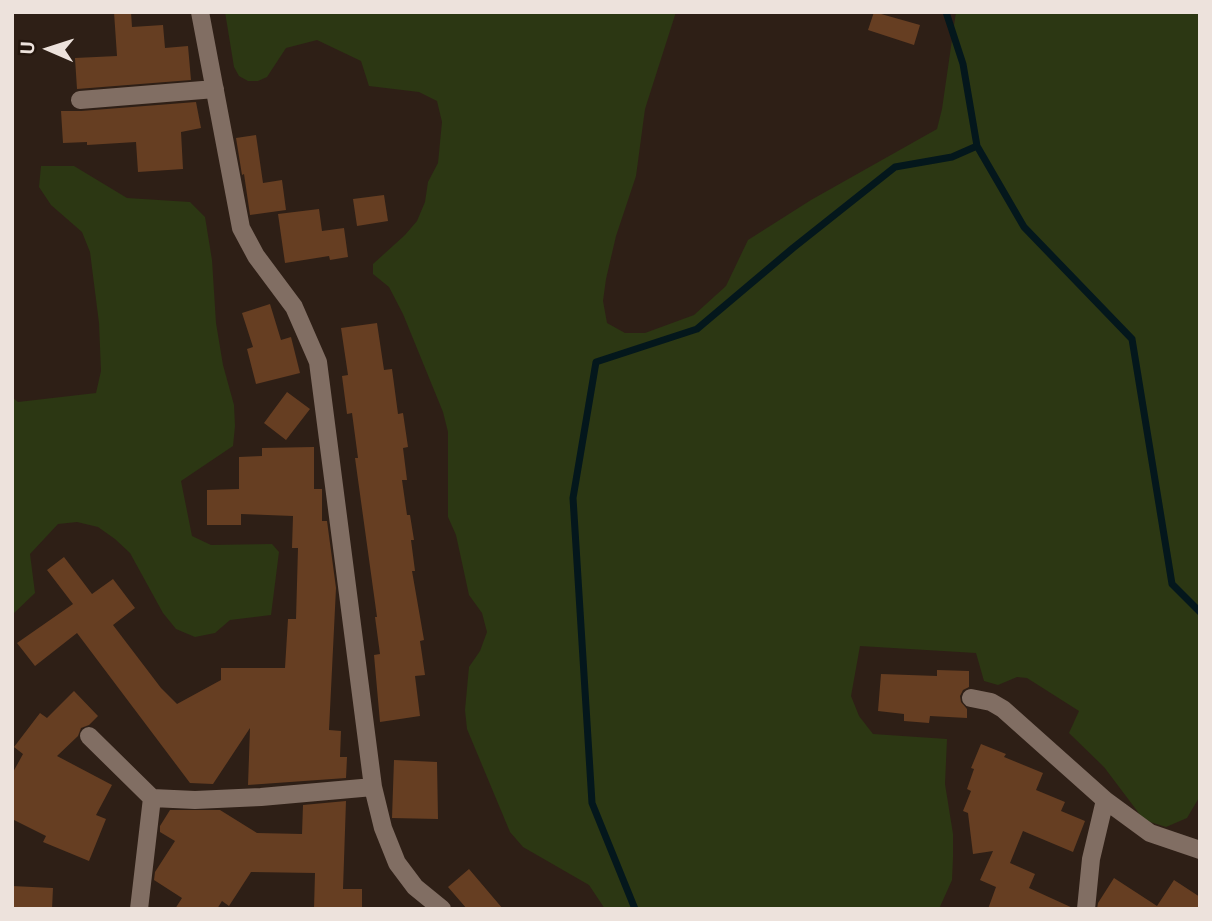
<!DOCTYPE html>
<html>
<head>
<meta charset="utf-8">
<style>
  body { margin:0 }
  #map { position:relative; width:1212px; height:921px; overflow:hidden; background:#2e1f16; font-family:Roboto,sans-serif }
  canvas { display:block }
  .frame { position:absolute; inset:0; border:14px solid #ede2dc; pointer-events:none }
  .north { position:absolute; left:14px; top:14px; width:70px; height:70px; -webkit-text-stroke:5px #24160d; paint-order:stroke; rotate:273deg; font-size:19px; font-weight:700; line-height:28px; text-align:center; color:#ede2dc }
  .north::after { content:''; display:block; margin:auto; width:24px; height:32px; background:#ede2dc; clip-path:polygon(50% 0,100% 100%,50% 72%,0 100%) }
</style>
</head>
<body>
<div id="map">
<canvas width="1212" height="921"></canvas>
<div class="frame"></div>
<div class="north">U</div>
</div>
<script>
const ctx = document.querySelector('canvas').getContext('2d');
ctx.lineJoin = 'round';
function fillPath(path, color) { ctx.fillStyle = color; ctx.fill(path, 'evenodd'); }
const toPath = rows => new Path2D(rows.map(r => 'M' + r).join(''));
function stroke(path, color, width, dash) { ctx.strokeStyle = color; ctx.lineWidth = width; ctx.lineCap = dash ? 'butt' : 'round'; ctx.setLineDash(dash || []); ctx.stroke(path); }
fillPath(toPath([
  [225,12,676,12,645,109,636,176,616,236,606,279,603,301,607,323,625,333,645,333,694,315,726,286,748,240,811,200,937,129,942,109,956,12,1200,12,1200,796,1187,818,1166,827,1144,820,1104,767,1069,733,1079,711,1027,678,1017,677,998,685,984,681,976,653,860,646,851,696,859,716,873,734,947,739,945,784,953,834,953,857,952,880,939,909,605,909,589,885,523,847,510,832,467,729,465,710,469,667,480,651,487,632,482,613,469,595,456,535,448,517,448,432,443,412,403,314,389,287,373,274,373,264,405,235,417,221,425,202,428,182,438,163,442,122,437,101,419,92,369,86,361,61,317,40,286,48,267,77,258,81,248,81,239,76,234,67],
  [41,166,74,166,127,198,190,202,205,217,212,260,216,323,223,365,234,405,235,426,233,446,181,481,192,536,211,545,272,544,279,552,271,615,230,620,215,633,195,637,176,629,163,613,130,553,115,539,98,527,77,522,58,524,30,554,35,593,12,615,12,397,18,402,96,393,101,371,99,323,90,252,82,232,51,205,39,187]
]), '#2c3713');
stroke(toPath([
  [946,12,963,64,977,146,1024,227,1132,339,1172,584,1200,612],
  [635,909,592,803,573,498,596,362,697,329,793,248,895,167,952,157,977,146]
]), '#04171c', 7);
fillPath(toPath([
  [114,12,131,12,132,27,163,25,165,48,188,46,191,80,77,89,75,58,117,56],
  [874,12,920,25,914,45,868,30],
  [196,102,201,128,181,132,183,169,138,172,136,142,87,145,87,142,63,143,61,111,81,111],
  [256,135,263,183,282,180,286,210,250,215,244,174,242,175,236,138],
  [384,195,388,221,357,226,353,199],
  [319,209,322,231,344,228,348,257,330,260,329,256,285,263,278,214],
  [270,304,281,340,291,337,300,373,256,384,247,349,253,347,242,313],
  [377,323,384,370,392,369,398,414,403,413,408,447,403,448,407,480,402,480,407,515,410,515,414,540,411,540,415,571,412,571,424,640,420,641,425,675,415,676,420,716,380,722,374,655,380,654,375,617,377,617,355,458,358,458,352,413,347,414,342,376,348,375,341,328],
  [287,392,310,409,286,440,264,423],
  [314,447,314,489,322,489,322,521,327,521,336,588,329,730,341,731,340,757,347,757,346,778,248,785,250,728,213,784,190,783,77,633,35,666,17,643,73,604,47,570,64,557,92,594,113,579,135,608,113,625,161,688,177,704,221,680,221,668,285,668,288,619,296,619,298,548,292,548,293,516,241,514,241,525,207,525,207,490,239,489,239,457,262,456,262,448],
  [937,670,969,671,969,687,963,690,960,696,961,702,967,709,967,718,930,716,929,723,904,721,904,714,878,711,881,674,937,676],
  [74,691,98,716,89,725,81,728,78,736,57,756,112,785,96,815,106,819,89,861,43,842,46,836,12,819,12,774,23,754,14,747,40,713,47,718],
  [981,744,1006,754,1004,757,1043,773,1036,790,1065,802,1061,811,1085,821,1073,852,1023,831,1010,863,1035,874,1029,888,1075,909,988,909,996,887,980,880,993,851,973,854,968,813,963,811,971,791,967,789,974,769,971,768],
  [394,760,437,762,438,819,392,818],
  [346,801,343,889,362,889,362,909,314,909,315,873,251,872,229,906,222,901,217,909,175,909,182,898,154,880,155,872,175,841,160,832,160,826,170,810,220,810,257,833,302,834,303,805],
  [469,869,503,909,467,909,448,887],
  [1114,878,1157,906,1174,880,1200,897,1200,909,1097,909,1098,903],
  [12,886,53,888,52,909,12,909]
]), '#663e22');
stroke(toPath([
  [200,12,241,228,256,256,294,307,318,362,373,787,383,828,397,863,415,887,442,909],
  [80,100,215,89],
  [971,698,991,702,1003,709,1105,800,1091,859,1086,909],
  [89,736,152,798,195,800,261,797,373,787],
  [1105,800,1150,833,1200,850],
  [139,909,152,798]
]), '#816e63', 18);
</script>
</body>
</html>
